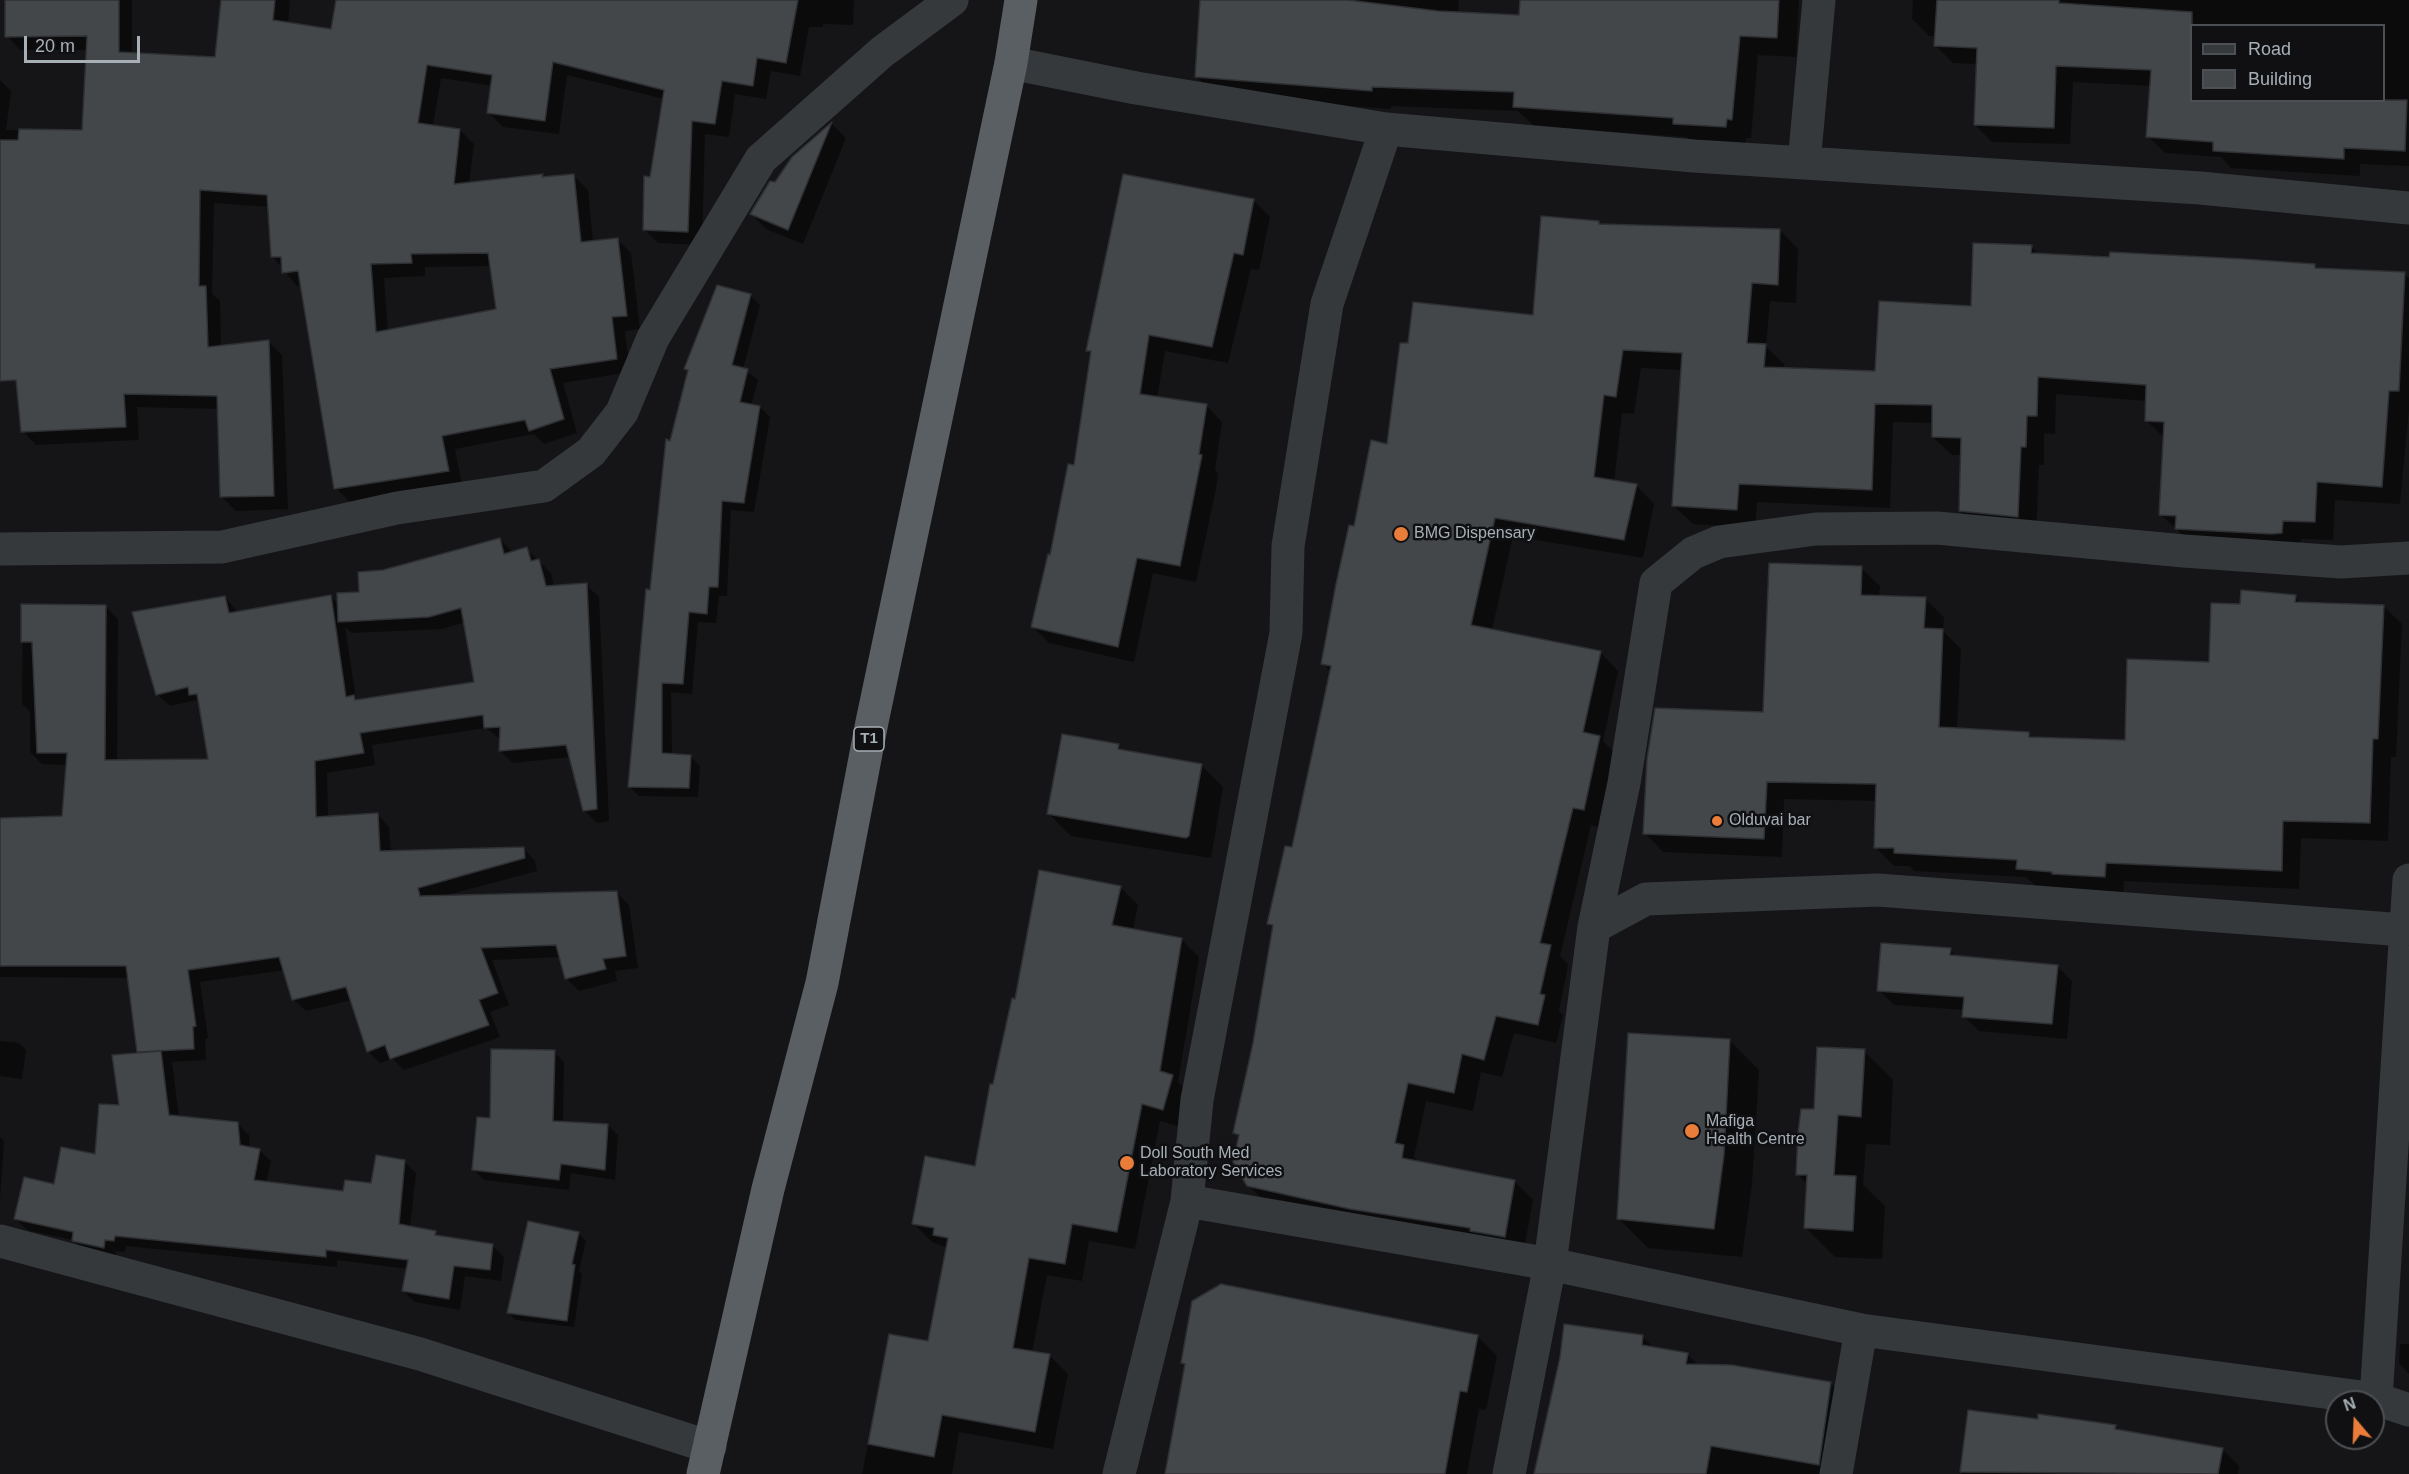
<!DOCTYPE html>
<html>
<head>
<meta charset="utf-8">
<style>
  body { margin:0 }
  #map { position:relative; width:2409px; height:1474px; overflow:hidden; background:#151517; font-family:Arial,sans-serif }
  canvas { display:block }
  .legend { position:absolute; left:2190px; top:24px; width:195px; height:78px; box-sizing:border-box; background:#101012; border:2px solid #4c5054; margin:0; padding:8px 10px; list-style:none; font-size:18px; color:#a7b0b6 }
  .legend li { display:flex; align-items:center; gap:12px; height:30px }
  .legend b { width:30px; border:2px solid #4c5054 }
  .north { position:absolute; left:2325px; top:1390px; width:60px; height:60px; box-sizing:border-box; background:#101012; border:2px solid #4c5054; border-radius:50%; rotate:341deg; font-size:16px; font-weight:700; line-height:24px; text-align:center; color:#a7b0b6 }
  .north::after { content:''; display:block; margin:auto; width:21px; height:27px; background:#ea7d3a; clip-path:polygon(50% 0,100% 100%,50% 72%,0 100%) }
  .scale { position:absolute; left:24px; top:36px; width:116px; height:27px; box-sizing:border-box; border:3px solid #a7b0b6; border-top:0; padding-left:8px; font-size:18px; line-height:21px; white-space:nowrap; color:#a7b0b6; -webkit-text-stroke:4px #101012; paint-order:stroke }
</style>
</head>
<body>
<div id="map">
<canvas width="2409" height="1474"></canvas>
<ul class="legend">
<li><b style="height:8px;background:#36393c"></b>Road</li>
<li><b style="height:16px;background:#44474a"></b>Building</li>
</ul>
<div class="north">N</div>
<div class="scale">20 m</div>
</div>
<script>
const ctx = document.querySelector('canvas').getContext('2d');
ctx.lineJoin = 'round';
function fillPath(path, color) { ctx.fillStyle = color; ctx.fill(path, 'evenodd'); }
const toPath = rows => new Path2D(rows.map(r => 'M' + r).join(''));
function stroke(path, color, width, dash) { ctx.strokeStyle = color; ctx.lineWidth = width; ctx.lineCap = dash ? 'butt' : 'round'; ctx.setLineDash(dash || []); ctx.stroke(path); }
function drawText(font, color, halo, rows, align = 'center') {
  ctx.font = font + ' Arial,sans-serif'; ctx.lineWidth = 5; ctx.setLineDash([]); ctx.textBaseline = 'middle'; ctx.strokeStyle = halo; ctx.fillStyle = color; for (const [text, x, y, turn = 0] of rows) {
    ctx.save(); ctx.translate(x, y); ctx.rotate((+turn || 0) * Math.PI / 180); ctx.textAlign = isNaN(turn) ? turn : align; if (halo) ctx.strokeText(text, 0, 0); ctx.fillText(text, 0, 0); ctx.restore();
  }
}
fillPath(toPath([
  [7,0,132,0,132,54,217,58,223,0,290,0,288,24,333,31,338,0,854,0,853,25,823,24,823,27,809,27,800,76,771,71,766,99,735,94,729,137,705,134,702,245,658,243,644,229,664,99,567,75,559,134,503,127,489,113,493,86,441,78,433,126,460,130,474,144,469,184,542,176,545,179,574,176,588,190,593,242,617,239,631,253,640,329,625,331,630,372,563,383,577,433,544,444,534,434,455,449,462,485,350,502,336,488,302,285,297,286,273,257,270,207,214,203,212,294,220,301,221,347,268,341,282,355,288,509,236,511,222,497,219,409,137,407,139,440,36,445,23,431,16,361,0,346,0,80,11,91,6,130,83,131,88,50,20,50,7,36],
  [492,266,497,310,388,331,384,278,425,276,425,267],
  [1202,0,1459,0,1458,14,1521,16,1536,0,1799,0,1796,57,1758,55,1751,138,1746,138,1745,146,1694,143,1687,137,1534,126,1518,111,1391,106,1391,109,1216,96,1196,76],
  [1913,0,2409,0,2409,166,2360,164,2360,176,2231,168,2221,157,2165,153,2148,136,2152,86,2073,82,2070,144,1992,142,1975,125,1978,64,1953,63,1936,46,1936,36,1929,36,1912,19],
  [2192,26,2384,26,2384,100,2192,100],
  [832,124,846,138,803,244,766,229,752,214,793,158],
  [1253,200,1270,217,1259,270,1251,269,1228,363,1165,351,1157,398,1206,405,1222,422,1215,470,1218,473,1216,489,1196,582,1153,573,1134,662,1049,643,1033,627,1075,467,1092,354,1088,350],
  [1599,223,1601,225,1780,230,1798,249,1796,303,1770,301,1766,347,1784,364,1784,369,1877,372,1972,308,2031,246,2039,255,2315,266,2318,269,2404,274,2409,278,2409,409,2400,504,2335,500,2333,540,2301,539,2300,551,2196,547,2161,515,2165,439,2147,421,2147,401,2056,394,2055,434,2044,433,2044,465,2039,465,2036,535,1979,529,1960,511,1962,455,1952,455,1933,437,1933,423,1893,422,1890,508,1757,502,1755,528,1693,524,1674,506,1682,370,1641,368,1634,414,1622,413,1614,482,1636,485,1654,504,1643,558,1513,536,1492,630,1600,652,1618,671,1603,741,1618,756,1602,828,1591,825,1560,956,1568,965,1559,1011,1563,1015,1556,1043,1514,1033,1502,1077,1481,1072,1473,1111,1426,1101,1414,1157,1420,1163,1515,1182,1533,1200,1523,1255,1267,1204,1248,1185,1240,1138,1235,1133,1254,1043,1274,929,1269,923,1293,849,1331,672,1323,663,1355,528,1389,445,1409,345,1534,317],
  [750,295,760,305,743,369,758,380,751,406,760,407,770,417,754,512,731,510,727,596,719,596,716,623,698,622,692,694,671,692,672,755,690,756,700,766,698,797,639,796,629,786,671,442,689,372,685,368],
  [500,539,512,552,526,549,551,573,554,587,586,585,599,597,609,821,597,823,584,810,571,757,513,763,500,751,501,740,486,728,372,745,375,765,327,773,328,818,377,814,389,827,391,852,523,848,535,861,537,871,444,896,617,893,629,905,638,968,615,971,617,981,579,991,567,979,561,957,492,960,509,1005,490,1012,500,1037,404,1070,393,1059,380,1063,368,1051,352,1000,306,1011,293,999,285,970,200,982,208,1038,205,1039,206,1060,172,1062,179,1118,238,1124,249,1135,250,1149,259,1150,271,1161,266,1183,344,1193,373,1185,405,1162,416,1173,410,1228,435,1232,440,1237,493,1246,504,1257,501,1281,465,1276,460,1310,415,1302,403,1291,408,1269,337,1260,337,1267,126,1246,125,1252,116,1251,115,1259,85,1252,73,1240,27,1230,16,1219,97,1155,141,1054,138,1051,129,978,0,977,0,819,63,817,67,765,42,764,30,752,30,712,22,704,23,606,106,607,118,619,117,761,210,760,201,705,196,700,170,706,157,694,225,597,238,613,331,597,339,605,360,593,383,572],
  [465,622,476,683,356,699,345,627,352,633,442,629],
  [1861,568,1880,586,1879,597,1925,599,1944,617,1943,631,1961,649,1957,729,2028,733,2034,739,2126,741,2211,663,2241,606,2295,597,2301,603,2383,606,2402,624,2396,757,2391,757,2388,841,2301,838,2299,889,2124,881,2123,895,2036,886,2026,877,1914,871,1910,866,1894,866,1875,847,1877,801,1784,799,1782,857,1663,852,1645,833,1765,714],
  [1118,745,1124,752,1201,765,1223,787,1211,858,1071,836,1048,813],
  [1120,887,1138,905,1133,930,1181,939,1199,957,1178,1082,1190,1094,1181,1127,1160,1121,1135,1249,1089,1241,1082,1281,1047,1275,1032,1353,1050,1356,1068,1374,1053,1449,959,1432,952,1474,862,1474,890,1336,930,1343,948,1248,932,1242,914,1224,976,1167,1016,1000],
  [1950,950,1958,958,2057,966,2072,981,2067,1039,1979,1031,1964,1016,1964,1010,1894,1005,1879,990],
  [0,1041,19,1043,26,1050,22,1079,0,1076],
  [1730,1041,1759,1070,1752,1184,1742,1257,1648,1248,1619,1219],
  [1864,1051,1893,1080,1890,1145,1866,1144,1863,1185,1885,1206,1882,1259,1835,1257,1806,1228,1808,1185,1797,1174,1815,1111],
  [554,1052,564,1062,563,1123,608,1125,618,1135,615,1180,571,1173,569,1190,484,1180,474,1170,491,1119],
  [0,1137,4,1141,0,1199],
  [579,1234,586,1241,579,1271,582,1274,574,1327,516,1320,508,1313],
  [1565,1326,1642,1336,1654,1348,1687,1354,1699,1366,1830,1383,1848,1401,1837,1474,1536,1474],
  [1477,1336,1497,1356,1486,1410,1479,1409,1467,1474,1166,1474,1186,1366,1183,1362],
  [2400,1344,2409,1344,2409,1374,2399,1363],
  [1969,1412,2115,1426,2121,1431,2222,1449,2239,1466,2238,1474,1962,1474]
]), '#0007');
const building = toPath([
  [5,0,119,0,119,52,215,57,221,0,275,0,273,20,331,29,336,0,798,0,786,63,757,58,753,86,722,81,715,124,692,121,688,232,643,230,644,176,650,177,664,90,553,62,545,121,487,113,492,75,427,65,418,123,460,129,454,184,543,174,542,177,574,174,581,242,618,238,627,316,612,317,617,359,550,369,564,419,529,431,525,420,442,436,449,471,334,489,298,271,282,273,281,257,271,257,267,195,200,190,199,286,206,286,208,347,269,340,274,496,220,497,217,396,124,394,126,427,21,432,16,380,0,381,0,140,18,140,19,129,82,130,87,36,5,37,5,0],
  [488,253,496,309,376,332,371,264,412,263,411,254,488,253],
  [1200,0,1348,0,1438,11,1519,15,1520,0,1779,0,1777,38,1740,36,1732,120,1727,119,1726,127,1673,124,1673,118,1513,107,1514,92,1372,87,1372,91,1195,77,1200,0],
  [1937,0,2059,0,2059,3,2192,12,2192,100,2407,100,2405,151,2344,148,2344,159,2213,151,2213,142,2146,137,2151,70,2056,66,2054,128,1974,125,1977,48,1934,46,1937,0],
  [832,122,788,230,750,214,770,181,775,182,792,157,832,122],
  [1123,174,1254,199,1243,255,1234,253,1212,347,1149,335,1140,394,1207,404,1199,454,1202,455,1180,566,1137,558,1118,647,1031,627,1048,554,1050,555,1068,464,1074,465,1091,351,1086,351,1123,174],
  [1541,216,1599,221,1599,224,1780,229,1778,285,1752,283,1747,343,1766,344,1764,367,1875,371,1879,301,1971,306,1973,243,2032,245,2031,253,2109,257,2110,252,2244,259,2315,264,2315,268,2405,272,2399,391,2389,391,2382,487,2317,482,2315,522,2283,521,2282,533,2272,534,2175,529,2176,516,2159,515,2164,422,2145,421,2146,385,2038,377,2037,416,2027,416,2026,447,2021,447,2018,517,1959,511,1961,438,1932,437,1932,405,1875,404,1872,490,1739,484,1737,510,1672,506,1682,353,1623,350,1616,397,1604,395,1594,477,1637,484,1624,540,1495,518,1471,625,1601,651,1583,732,1600,736,1584,810,1573,808,1540,943,1551,945,1540,994,1545,995,1538,1025,1496,1016,1484,1060,1462,1054,1454,1093,1408,1083,1395,1143,1404,1145,1402,1158,1515,1180,1505,1237,1470,1231,1470,1228,1350,1209,1247,1186,1233,1162,1239,1135,1233,1133,1253,1043,1273,925,1267,924,1285,846,1292,847,1331,666,1321,664,1336,584,1349,525,1354,526,1371,440,1387,444,1400,343,1408,343,1413,302,1533,315,1541,216],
  [717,285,751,294,732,365,748,369,740,402,760,406,744,503,722,501,718,587,709,587,707,614,689,612,683,684,662,683,662,753,691,755,689,788,628,787,646,589,650,590,666,439,670,441,688,370,684,369,717,285],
  [500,538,504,554,527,547,531,561,539,559,546,586,587,583,597,809,583,811,566,745,499,751,500,727,484,728,483,715,360,733,364,753,315,761,316,817,378,813,380,851,524,847,525,858,418,888,420,896,617,891,626,956,603,959,606,969,565,979,556,945,481,948,498,993,479,1000,489,1025,390,1059,385,1045,367,1052,346,987,292,1000,279,957,188,970,196,1026,193,1027,194,1049,137,1052,126,966,0,966,0,818,62,816,67,753,37,753,32,642,21,642,21,604,106,605,105,760,208,759,197,694,189,695,188,687,156,695,132,612,225,596,229,613,331,595,346,697,354,695,355,700,474,682,461,608,429,617,338,622,337,593,359,592,358,572,383,570,500,538],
  [1769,563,1862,566,1861,595,1926,597,1924,628,1943,629,1939,727,2029,732,2029,737,2125,740,2127,659,2209,662,2211,603,2240,604,2241,590,2296,595,2295,602,2384,605,2378,739,2373,739,2370,823,2283,821,2282,871,2106,863,2105,877,2052,874,2052,872,2016,869,2017,860,1894,853,1894,848,1874,848,1876,784,1767,782,1764,839,1643,834,1647,759,1655,708,1763,712,1769,563],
  [1062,734,1119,744,1118,749,1202,764,1189,836,1186,838,1047,814,1062,734],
  [1039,870,1121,886,1112,925,1182,938,1160,1071,1173,1075,1163,1110,1142,1104,1117,1232,1072,1224,1065,1264,1029,1258,1013,1348,1050,1354,1035,1432,942,1415,934,1457,868,1444,889,1334,928,1341,948,1238,933,1235,934,1228,912,1224,925,1156,975,1166,990,1084,993,1084,1012,998,1015,999,1039,870],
  [1881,943,1951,948,1950,955,2058,965,2052,1024,1962,1017,1964,997,1877,991,1881,943],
  [1628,1033,1730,1039,1724,1155,1714,1229,1617,1219,1628,1033],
  [1817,1047,1865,1049,1861,1117,1838,1115,1834,1175,1856,1176,1853,1231,1804,1228,1807,1175,1796,1175,1798,1133,1801,1109,1814,1109,1817,1047],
  [491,1049,555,1050,553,1121,608,1124,605,1170,561,1164,559,1180,472,1170,477,1117,490,1118,491,1049],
  [161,1051,169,1115,238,1122,240,1145,260,1149,254,1180,343,1191,345,1180,371,1183,376,1155,405,1160,399,1224,436,1231,435,1235,493,1244,490,1270,454,1266,449,1299,402,1291,408,1260,326,1250,326,1257,115,1236,114,1241,105,1240,104,1248,72,1241,73,1232,14,1219,24,1177,54,1184,61,1147,95,1154,99,1104,119,1105,112,1055,161,1051],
  [528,1221,579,1232,572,1264,575,1265,567,1321,507,1313,528,1221],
  [1221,1284,1478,1335,1467,1392,1460,1391,1445,1474,1165,1474,1185,1364,1181,1363,1192,1301,1221,1284],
  [1564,1324,1643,1335,1642,1345,1688,1353,1686,1364,1732,1365,1831,1382,1819,1465,1711,1446,1706,1474,1534,1474,1560,1357,1564,1324],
  [1968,1410,2038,1419,2038,1414,2116,1425,2115,1429,2223,1448,2218,1474,1960,1472,1968,1410]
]);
fillPath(building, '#44474a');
stroke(building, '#2f3033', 1.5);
stroke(toPath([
  [1011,63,1136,88,1386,129,1694,156,2200,188,2409,208],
  [1804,163,1819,0],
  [0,549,222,547,397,508,544,486,591,452,622,412,653,338,761,159,882,52,952,0],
  [1594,927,1646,899,1878,890,2404,930],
  [1187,1201,1550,1264,1861,1330,2376,1399,2409,1410],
  [0,1241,420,1354,710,1447],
  [2376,1399,2409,880],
  [1119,1474,1187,1201,1197,1100,1286,633,1288,546,1327,304,1386,129],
  [1509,1474,1550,1264,1594,927,1624,783,1656,583,1693,553,1719,542,1816,529,1937,528,2184,551,2341,562,2409,558],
  [1836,1474,1861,1330]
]), '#36393c', 33);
stroke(toPath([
  [703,1474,768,1189,822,983,872,722,1011,63,1021,0]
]), '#5a5f63', 33);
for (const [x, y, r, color] of [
  [1401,534,8,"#ea7d3a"],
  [1717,821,6,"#ea7d3a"],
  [1692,1131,8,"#ea7d3a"],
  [1127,1163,8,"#ea7d3a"]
]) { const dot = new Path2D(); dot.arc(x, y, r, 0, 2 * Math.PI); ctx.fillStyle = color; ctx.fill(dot); stroke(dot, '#101012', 2); }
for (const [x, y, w] of [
  [869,739,30]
]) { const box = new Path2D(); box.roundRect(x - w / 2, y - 12, w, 24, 4.5); ctx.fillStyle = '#101012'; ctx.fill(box); stroke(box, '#a7b0b6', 1.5); }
drawText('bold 15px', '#a7b0b6', null, [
  ["T1",869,739]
]);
drawText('16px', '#a7b0b6', '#101012', [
  ["BMG Dispensary",1414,534],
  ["Olduvai bar",1729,821],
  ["Mafiga",1706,1122],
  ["Health Centre",1706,1140],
  ["Doll South Med",1140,1154],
  ["Laboratory Services",1140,1172]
], 'left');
</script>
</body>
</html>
